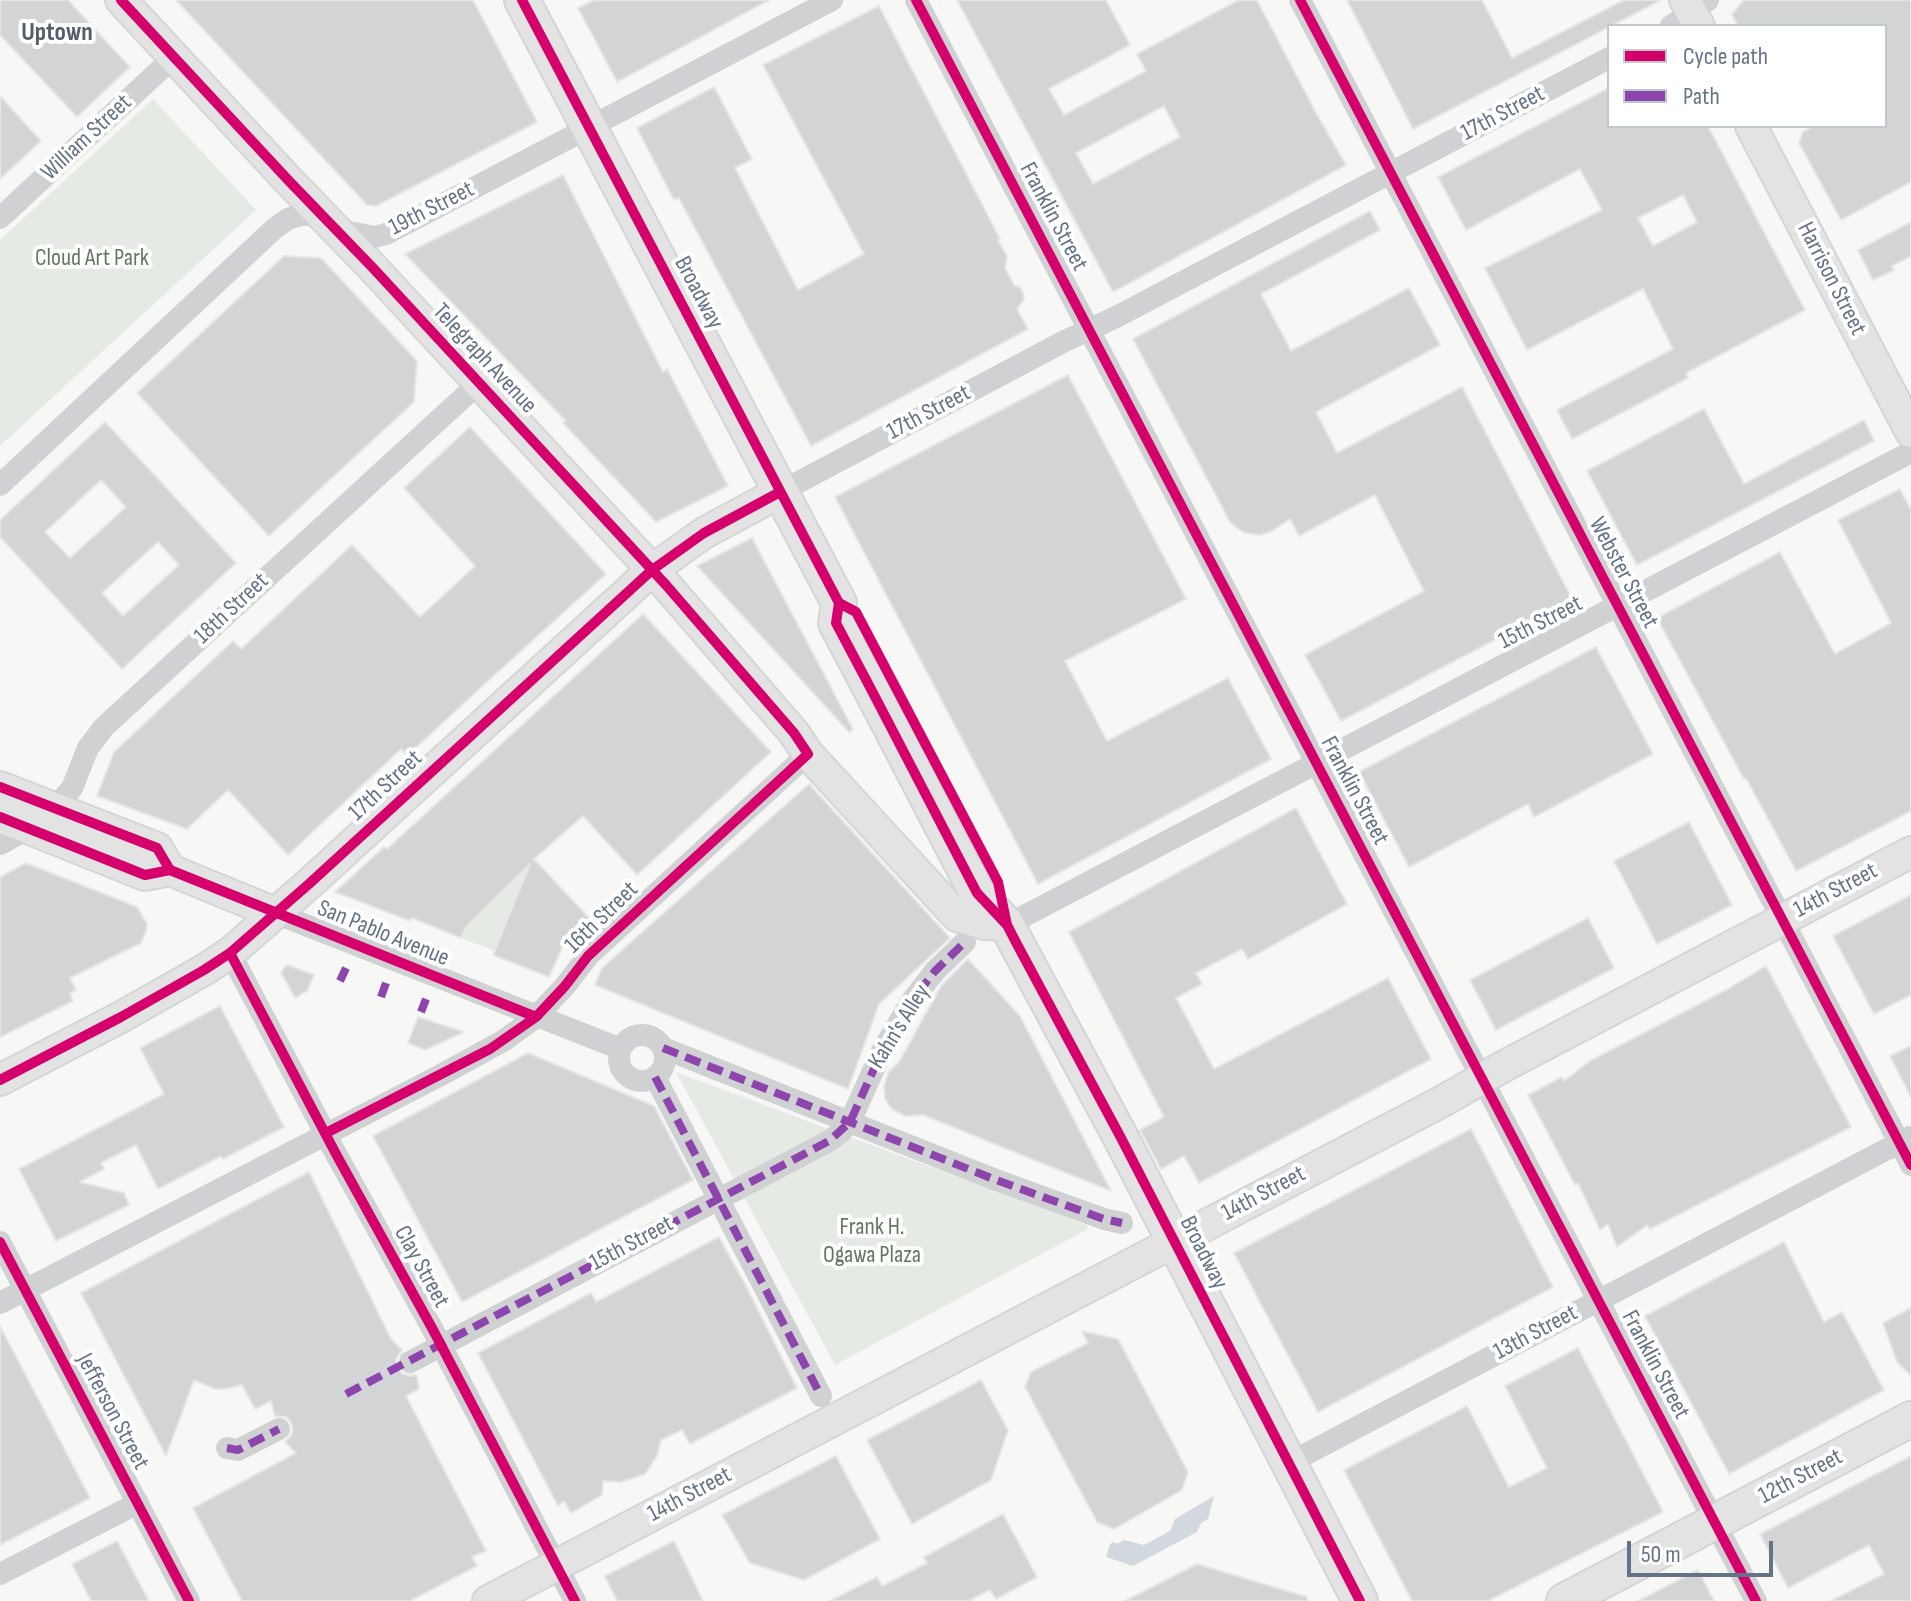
<!DOCTYPE html>
<html>
<head>
<meta charset="utf-8">
<style>
  body { margin:0 }
  #map { position:relative; width:1911px; height:1601px; overflow:hidden; background:#f7f7f6; font-family:"Sofia Sans Condensed",sans-serif }
  canvas { display:block }
  .legend { position:absolute; left:1607px; top:24px; width:280px; height:104px; box-sizing:border-box; background:#fff; border:2px solid #c1c7cf; margin:0; padding:10px 14px; list-style:none; font-size:24px; color:#657388 }
  .legend li { display:flex; align-items:center; gap:16px; height:40px }
  .legend b { width:40px; border:2px solid #c1c7cf }
  .scale { position:absolute; left:1627px; top:1541px; width:146px; height:36px; box-sizing:border-box; border:4px solid #657388; border-top:0; padding-left:10px; font-size:24px; line-height:28px; white-space:nowrap; color:#657388; -webkit-text-stroke:6px #fff; paint-order:stroke }
</style>
</head>
<body>
<div id="map">
<canvas width="1911" height="1601"></canvas>
<ul class="legend">
<li><b style="height:10px;background:#d6006c"></b>Cycle path</li>
<li><b style="height:10px;background:#8e44ad"></b>Path</li>
</ul>
<div class="scale">50 m</div>
</div>
<script>
const ctx = document.querySelector('canvas').getContext('2d');
ctx.lineJoin = 'round';
function fillPath(path, color) { ctx.fillStyle = color; ctx.fill(path, 'evenodd'); }
const toPath = rows => new Path2D(rows.map(r => 'M' + r).join(''));
function stroke(path, color, width, dash) { ctx.strokeStyle = color; ctx.lineWidth = width; ctx.lineCap = dash ? 'butt' : 'round'; ctx.setLineDash(dash || []); ctx.stroke(path); }
function drawText(font, color, halo, rows, align = 'center') {
  ctx.font = font + ' "Sofia Sans Condensed",sans-serif'; ctx.lineWidth = 8; ctx.setLineDash([]); ctx.textBaseline = 'middle'; ctx.strokeStyle = halo; ctx.fillStyle = color; for (const [text, x, y, turn = 0] of rows) {
    ctx.save(); ctx.translate(x, y); ctx.rotate((+turn || 0) * Math.PI / 180); ctx.textAlign = isNaN(turn) ? turn : align; if (halo) ctx.strokeText(text, 0, 0); ctx.fillText(text, 0, 0); ctx.restore();
  }
}
fillPath(toPath([
  [153,99,256,210,0,446,0,240],
  [529,864,495,951,461,938,466,927],
  [676,1072,1086,1225,1088,1229,835,1365]
]), '#e6eae4');
fillPath(toPath([
  [1214,1496,1208,1519,1201,1523,1197,1532,1133,1566,1106,1557,1110,1544,1114,1542,1117,1544,1124,1540,1144,1545,1170,1531,1175,1519]
]), '#d2d8dd');
const building = toPath([
  [0,0,68,0,130,67,77,117,0,35,0,0],
  [176,0,473,0,537,122,376,206,367,205,176,0],
  [594,0,769,0,617,82,578,8,594,0],
  [957,0,1106,0,1130,45,1049,89,1064,115,1146,71,1137,54,1239,0,1257,0,1316,113,1346,165,1113,292,957,0],
  [1164,106,1180,137,1093,184,1076,153,1164,106],
  [1347,0,1482,0,1512,58,1624,0,1661,0,1413,129,1347,0],
  [1744,0,1911,0,1911,182,1841,220,1799,143,1803,132,1814,126,1885,126,1885,26,1738,26,1732,14,1744,0],
  [879,6,1000,239,998,240,1007,256,1005,268,1014,285,1021,288,1023,293,1024,299,1017,309,1028,329,811,446,679,198,674,200,637,128,714,87,752,159,735,168,798,290,864,254,763,65,879,6],
  [1609,88,1609,126,1708,126,1805,310,1686,373,1688,378,1572,439,1557,410,1673,349,1643,289,1527,350,1485,268,1602,210,1580,169,1466,230,1438,177,1609,88],
  [1683,195,1697,222,1653,246,1638,218,1683,195],
  [0,96,41,141,0,179,0,96],
  [563,175,663,372,667,369,728,486,656,522,563,423,566,421,405,254,563,175],
  [1370,211,1380,230,1261,294,1291,351,1409,288,1440,345,1316,412,1337,453,1462,387,1572,599,1341,721,1305,655,1424,591,1375,495,1299,536,1290,519,1270,532,1260,535,1245,533,1237,528,1230,522,1133,339,1370,211],
  [1911,222,1911,256,1892,266,1894,270,1873,280,1858,250,1911,222],
  [284,256,321,258,417,361,414,402,269,536,137,393,284,256],
  [1068,375,1186,599,1065,661,1098,724,1107,741,1228,678,1271,759,1038,884,835,497,1068,375],
  [1704,409,1744,484,1864,420,1874,441,1637,565,1587,471,1704,409],
  [105,422,236,563,122,669,0,537,0,520,105,422],
  [101,480,126,507,70,558,45,532,101,480],
  [158,542,179,565,123,616,102,593,158,542],
  [470,427,606,574,489,680,407,756,401,749,288,855,228,790,187,829,97,796,114,752,233,641,241,649,352,545,420,617,475,566,404,488,470,427],
  [1900,489,1911,510,1911,811,1796,871,1746,778,1744,779,1657,618,1780,552,1835,654,1891,623,1838,520,1900,489],
  [752,538,853,729,849,732,697,566,752,538],
  [643,614,771,752,637,875,583,816,534,859,591,920,562,948,549,977,493,955,530,864,466,927,461,938,412,918,410,921,335,892,384,847,387,849,643,614],
  [1596,647,1653,754,1534,817,1528,804,1409,867,1359,772,1596,647],
  [809,784,950,938,879,1004,848,1089,595,985,602,968,809,784],
  [1296,808,1347,904,1248,959,1242,949,1196,973,1202,984,1176,998,1214,1069,1388,978,1431,1059,1199,1183,1184,1156,1161,1169,1140,1130,1164,1117,1069,932,1296,808],
  [1689,822,1732,905,1657,944,1614,861,1689,822],
  [26,863,137,907,147,924,146,931,141,943,70,978,76,990,70,993,73,1001,0,1037,0,877,26,863],
  [1911,895,1911,995,1874,1014,1833,936,1911,895],
  [1588,918,1614,968,1496,1030,1470,980,1588,918],
  [968,959,1020,1016,1111,1191,923,1115,905,1116,892,1109,885,1099,884,1087,888,1073,899,1062,941,986,968,959],
  [288,965,314,975,307,991,295,998,281,973,285,967,288,965],
  [1766,966,1851,1127,1650,1229,1647,1225,1617,1247,1608,1224,1600,1230,1578,1183,1575,1185,1528,1095,1562,1077,1564,1081,1590,1061,1728,989,1766,966],
  [220,1006,284,1127,223,1159,221,1156,158,1189,136,1145,101,1163,104,1169,80,1182,124,1193,129,1205,56,1241,19,1169,164,1094,140,1048,220,1006],
  [418,1017,464,1032,425,1050,408,1043,418,1017],
  [1911,1046,1911,1097,1890,1056,1911,1046],
  [528,1053,654,1106,693,1180,462,1302,373,1136,528,1053],
  [1471,1129,1553,1287,1318,1412,1234,1253,1471,1129],
  [309,1172,391,1339,402,1350,398,1355,396,1361,398,1369,403,1374,410,1376,416,1375,417,1376,419,1389,406,1396,486,1551,472,1557,477,1566,410,1601,242,1601,193,1508,296,1453,285,1442,290,1437,293,1430,291,1422,286,1417,275,1416,271,1401,255,1409,242,1385,225,1389,215,1389,194,1380,166,1456,81,1293,309,1172],
  [719,1237,746,1286,797,1388,690,1444,682,1430,661,1440,657,1456,645,1474,621,1482,603,1481,602,1495,571,1513,564,1501,558,1506,478,1353,591,1293,596,1302,719,1237],
  [1784,1242,1824,1322,1842,1312,1884,1390,1729,1474,1645,1316,1784,1242],
  [1911,1308,1911,1376,1897,1362,1883,1323,1911,1308],
  [0,1326,90,1498,0,1545,0,1326],
  [1082,1331,1118,1339,1188,1472,1182,1490,1114,1529,1097,1522,1025,1387,1031,1372,1088,1343,1082,1331],
  [1578,1348,1663,1512,1488,1601,1412,1601,1344,1470,1467,1406,1509,1487,1547,1468,1505,1386,1578,1348],
  [981,1380,1008,1430,991,1480,912,1524,867,1440,981,1380],
  [836,1456,880,1539,804,1580,750,1563,722,1515,836,1456],
  [1911,1456,1911,1601,1831,1601,1884,1574,1869,1545,1788,1588,1760,1534,1911,1456],
  [1003,1514,1037,1577,996,1599,990,1590,968,1601,830,1601,877,1577,882,1586,927,1563,924,1557,1003,1514],
  [117,1541,149,1601,91,1601,72,1564,117,1541],
  [674,1541,703,1601,617,1601,605,1576,674,1541],
  [1197,1564,1307,1597,1307,1601,1125,1601,1197,1564],
  [1698,1570,1714,1601,1638,1601,1698,1570]
]);
fillPath(building, '#d3d4d4');
stroke(building, '#e6e6e6', 2);
stroke(toPath([
  [346,1394,410,1362]
]), '#d2d6da', 22, [22, 11]);
const secondary = toPath([
  [121,0,289,181,373,268,666,585,794,733,808,754,957,916,984,924,1007,925],
  [1685,0,1699,26],
  [1751,126,1911,432],
  [0,787,157,848,170,870],
  [0,817,145,875,170,870,275,913],
  [0,1080,121,1017,204,970,230,953,310,883,652,570,704,533,780,492],
  [488,1601,1441,1102,1506,1065,1911,852]
]);
const primary = toPath([
  [522,0,839,603,836,623,872,691,977,893,1007,925,1019,948,1120,1136,1360,1601],
  [1564,1601,1911,1419]
]);
stroke(secondary, '#d3d5d6', 34);
stroke(primary, '#d2d4d5', 38);
stroke(toPath([
  [916,0,1756,1601],
  [1300,0,1911,1165],
  [1671,26,1708,0],
  [0,218,174,57],
  [0,485,275,228,288,219,300,215,309,215,319,217,349,232,375,237,386,234,832,0],
  [780,492,1061,343,1118,316,1609,58],
  [0,844,29,828,64,797,72,788,88,748,104,727,479,383],
  [275,913,621,1049],
  [1007,925,1911,452],
  [230,953,336,1154,432,1328,575,1601],
  '619 1058a23 23 0 1 1 46 0a23 23 0 1 1-46 0Z',
  [663,1048,996,1180,1104,1219,1122,1223],
  [655,1077,821,1396],
  [0,1242,189,1601],
  [0,1303,439,1076,503,1041,536,1017,565,986,588,956,808,754],
  [410,1362,829,1141,841,1132,850,1122,882,1051,911,1002,935,971,965,942],
  [227,1448,238,1450,279,1429],
  [1289,1463,1910,1137],
  [0,1574,138,1503]
]), '#d0d1d2', 22);
stroke(secondary, '#e3e3e3', 30);
stroke(primary, '#e3e3e3', 34);
stroke(toPath([
  [340,981,346,968],
  [381,997,386,983],
  [421,1012,426,999],
  [663,1048,996,1180,1104,1219,1122,1223],
  [655,1077,821,1396],
  [346,1394,829,1141,850,1122,882,1051,911,1002,935,971,965,942],
  [227,1448,238,1450,279,1429]
]), '#8e44ad', 8, [16, 8]);
stroke(toPath([
  [121,0,289,181,373,268,666,585,794,733,808,754,588,956,565,986,536,1017,490,1049,326,1133],
  [522,0,839,603,836,623,872,691,977,893,1007,925,1019,948,1120,1136,1360,1601],
  [916,0,1756,1601],
  [1300,0,1911,1165],
  [839,603,856,612,998,882,1007,925],
  [0,787,157,848,170,870],
  [0,817,145,875,170,870,536,1017],
  [230,953,336,1154,432,1328,575,1601],
  [0,1080,121,1017,204,970,230,953,310,883,652,570,704,533,780,492],
  [0,1242,189,1601]
]), '#d6006c', 10);
drawText('24px', '#657388', '#fff', [
  ["17th Street",1503,114,-28],
  ["William Street",87,138,-43],
  ["19th Street",432,209,-27],
  ["Franklin Street",1053,217,62],
  ["Harrison Street",1831,279,63],
  ["Broadway",698,293,62],
  ["Telegraph Avenue",484,359,47],
  ["17th Street",929,413,-28],
  ["Webster Street",1623,573,62],
  ["18th Street",232,609,-43],
  ["15th Street",1541,623,-27],
  ["17th Street",386,786,-43],
  ["Franklin Street",1354,791,62],
  ["14th Street",1836,891,-28],
  ["16th Street",602,918,-44],
  ["San Pablo Avenue",383,934,22],
  ["Kahn's Alley",900,1027,-58],
  ["14th Street",1264,1194,-28],
  ["15th Street",632,1244,-28],
  ["Broadway",1203,1253,63],
  ["Clay Street",421,1267,61],
  ["13th Street",1536,1333,-28],
  ["Franklin Street",1655,1365,62],
  ["Jefferson Street",112,1412,62],
  ["12th Street",1801,1477,-28],
  ["14th Street",690,1495,-28]
]);
drawText('24px', '#627960', '#fff', [
  ["Cloud Art Park",92,259],
  ["Frank H.",872,1228],
  ["Ogawa Plaza",872,1256]
]);
drawText('bold 26px', '#545e6c', '#fff', [
  ["Uptown",57,33]
]);
</script>
</body>
</html>
